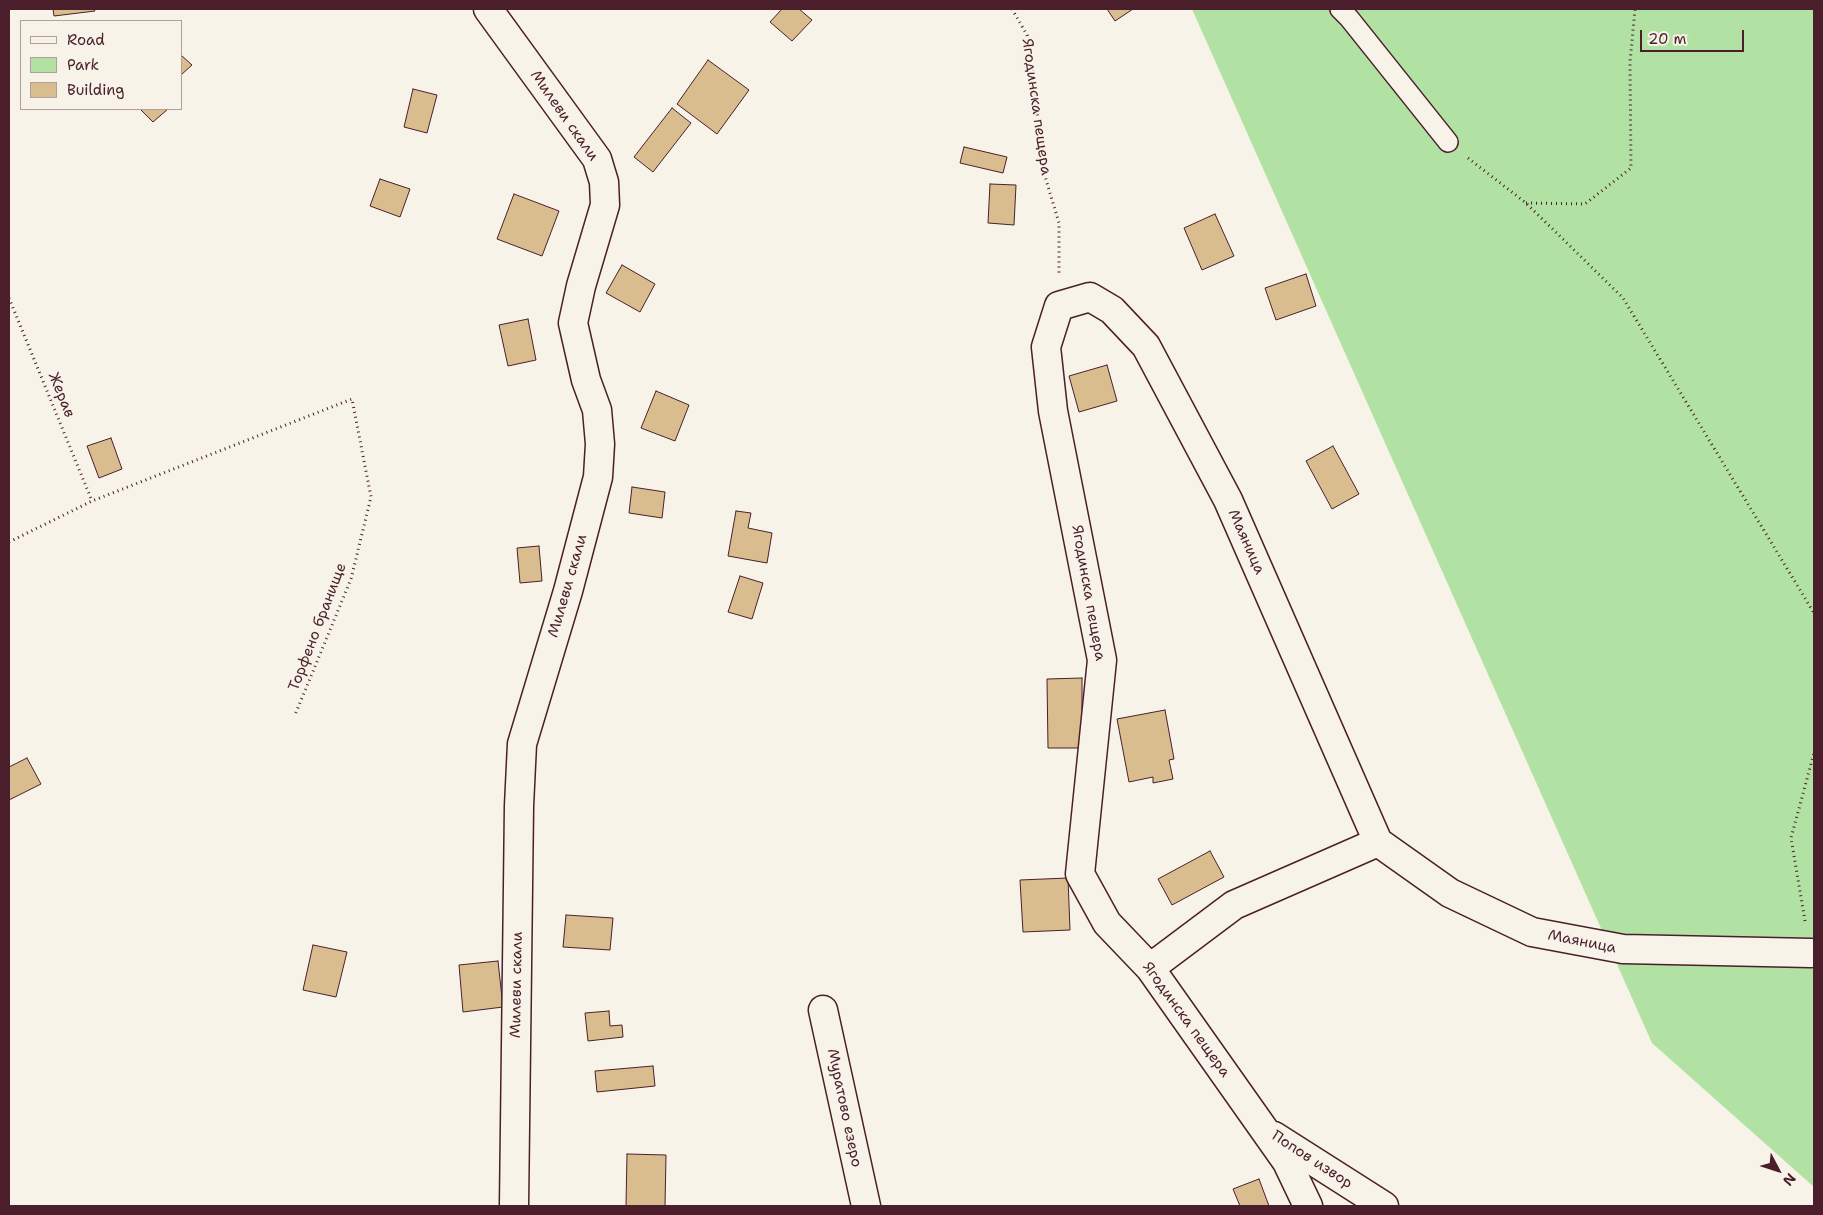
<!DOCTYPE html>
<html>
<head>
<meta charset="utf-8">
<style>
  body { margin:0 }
  #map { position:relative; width:1823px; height:1215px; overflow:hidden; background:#f7f3e8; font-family:"Shantell Sans",sans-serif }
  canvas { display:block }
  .frame { position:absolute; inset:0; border:10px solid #4a1f2b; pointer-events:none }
  .legend { position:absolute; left:20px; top:20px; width:162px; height:90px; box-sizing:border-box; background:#f7f3e8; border:1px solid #b29e9c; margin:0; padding:6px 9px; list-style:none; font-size:15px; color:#4a1f2b }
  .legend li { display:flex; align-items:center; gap:10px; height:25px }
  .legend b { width:25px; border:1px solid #b29e9c }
  .north { position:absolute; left:1753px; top:1145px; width:50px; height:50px; -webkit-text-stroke:4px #f7f3e8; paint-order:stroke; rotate:130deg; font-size:14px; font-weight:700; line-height:20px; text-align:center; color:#4a1f2b }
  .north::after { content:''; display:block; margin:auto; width:18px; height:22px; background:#4a1f2b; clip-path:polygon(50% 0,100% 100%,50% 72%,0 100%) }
  .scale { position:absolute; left:1640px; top:30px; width:104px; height:22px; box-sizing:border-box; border:2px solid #4a1f2b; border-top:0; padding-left:6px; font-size:15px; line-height:18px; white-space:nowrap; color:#4a1f2b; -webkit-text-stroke:4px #f7f3e8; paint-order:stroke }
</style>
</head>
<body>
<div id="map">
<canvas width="1823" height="1215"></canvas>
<div class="frame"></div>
<ul class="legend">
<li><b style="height:6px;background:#f7f3e8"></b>Road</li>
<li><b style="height:14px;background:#b1e2a3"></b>Park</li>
<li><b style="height:14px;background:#d9bd8e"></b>Building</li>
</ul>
<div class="north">N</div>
<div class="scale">20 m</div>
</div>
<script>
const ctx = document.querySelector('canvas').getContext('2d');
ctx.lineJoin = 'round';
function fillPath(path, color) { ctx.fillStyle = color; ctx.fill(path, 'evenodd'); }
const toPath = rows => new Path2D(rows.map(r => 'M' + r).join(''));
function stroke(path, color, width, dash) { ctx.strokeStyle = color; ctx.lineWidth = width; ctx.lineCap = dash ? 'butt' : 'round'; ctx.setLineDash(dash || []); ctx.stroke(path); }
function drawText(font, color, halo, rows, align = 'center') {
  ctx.font = font + ' "Shantell Sans",sans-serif'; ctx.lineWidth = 4; ctx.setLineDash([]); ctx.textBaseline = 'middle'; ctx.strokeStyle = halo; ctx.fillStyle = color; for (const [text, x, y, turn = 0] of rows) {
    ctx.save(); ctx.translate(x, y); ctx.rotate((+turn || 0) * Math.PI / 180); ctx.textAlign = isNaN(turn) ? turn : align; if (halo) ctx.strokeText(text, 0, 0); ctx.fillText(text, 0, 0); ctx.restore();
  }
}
fillPath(toPath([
  [1192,9,1814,9,1814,1187,1652,1043]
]), '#b1e2a3');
const building = toPath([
  [53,9,94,9,95,11,54,16,53,9],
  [782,9,799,9,812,20,792,41,770,22,782,9],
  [1107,9,1133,9,1115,21,1107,9],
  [181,55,192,65,181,75,181,55],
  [708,60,749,90,717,134,677,104,708,60],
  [413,89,437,95,427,133,404,127,413,89],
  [672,108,691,123,653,172,634,157,672,108],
  [140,109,168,109,153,122,140,109],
  [964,147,1007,157,1003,173,960,163,964,147],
  [380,179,410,189,400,217,370,206,380,179],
  [990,184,1016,185,1014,225,988,223,990,184],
  [514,194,559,211,542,256,497,239,514,194],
  [1215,214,1234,256,1202,270,1184,228,1215,214],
  [622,265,655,284,640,312,606,293,622,265],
  [1306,274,1316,306,1276,320,1265,288,1306,274],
  [528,319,536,360,508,366,499,325,528,319],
  [1107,365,1117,401,1079,412,1069,376,1107,365],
  [656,391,689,405,675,441,641,428,656,391],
  [111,438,122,469,99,478,87,446,111,438],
  [1333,446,1359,494,1332,509,1306,461,1333,446],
  [632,487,665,492,662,518,629,513,632,487],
  [736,511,751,513,748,528,772,533,767,563,728,556,736,511],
  [539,546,542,581,520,583,517,548,539,546],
  [740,576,763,583,752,619,728,612,740,576],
  [1082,678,1082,748,1048,748,1047,679,1082,678],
  [1165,710,1174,759,1169,760,1173,779,1153,783,1153,777,1129,782,1117,719,1165,710],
  [27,758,41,784,9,800,9,767,27,758],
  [1210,851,1224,877,1172,905,1158,879,1210,851],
  [1068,878,1070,930,1023,932,1020,880,1068,878],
  [566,915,613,918,610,950,563,947,566,915],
  [313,945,347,952,336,997,303,990,313,945],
  [498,961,503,1007,463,1012,459,965,498,961],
  [609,1011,610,1026,622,1025,623,1037,588,1041,585,1013,609,1011],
  [653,1066,655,1086,597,1092,595,1071,653,1066],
  [627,1154,666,1155,665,1206,626,1206,627,1154],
  [1259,1179,1269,1206,1240,1206,1233,1189,1259,1179]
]);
fillPath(building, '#d9bd8e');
stroke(building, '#4a1f2b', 1);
const service = toPath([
  [1340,9,1349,18,1448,142]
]);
const minor = toPath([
  [488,9,597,159,604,182,605,205,581,286,573,323,586,380,597,410,600,444,598,477,568,591,522,744,519,806,514,1206],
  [1150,968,1234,905,1378,842,1450,893,1532,932,1623,949,1811,953],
  [823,1010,866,1206],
  [1274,1136,1384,1206],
  [1308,1206,1287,1162,1150,968,1107,923,1080,874,1102,660,1053,411,1046,347,1059,306,1090,297,1112,310,1146,346,1228,500,1378,842]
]);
stroke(service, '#4a1f2b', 22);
stroke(minor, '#4a1f2b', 31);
stroke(toPath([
  [1012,9,1027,35,1036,97,1041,163,1059,223,1059,273],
  [1468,158,1526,203,1623,298,1814,613],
  [1526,203,1585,204,1631,168,1630,62,1635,9],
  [9,298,92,501],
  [9,542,92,501,352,399,371,497,351,579,295,715],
  [1805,921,1791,838,1814,753]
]), '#4a1f2b', 3, [1, 4]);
stroke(service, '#f7f3e8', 19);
stroke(minor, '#f7f3e8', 28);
drawText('15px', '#4a1f2b', '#f7f3e8', [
  ["Ягодинска пещера",1036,107,82],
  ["Милеви скали",564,116,55],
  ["Жерав",61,395,68],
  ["Маяница",1246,542,66],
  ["Милеви скали",568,586,-74],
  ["Ягодинска пещера",1088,593,80],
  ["Торфено бранище",318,627,-69],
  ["Маяница",1582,942,11],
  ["Милеви скали",517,985,-89],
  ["Ягодинска пещера",1186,1020,54],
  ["Муратово езеро",844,1108,78],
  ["Попов извор",1312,1160,33]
]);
</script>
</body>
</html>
